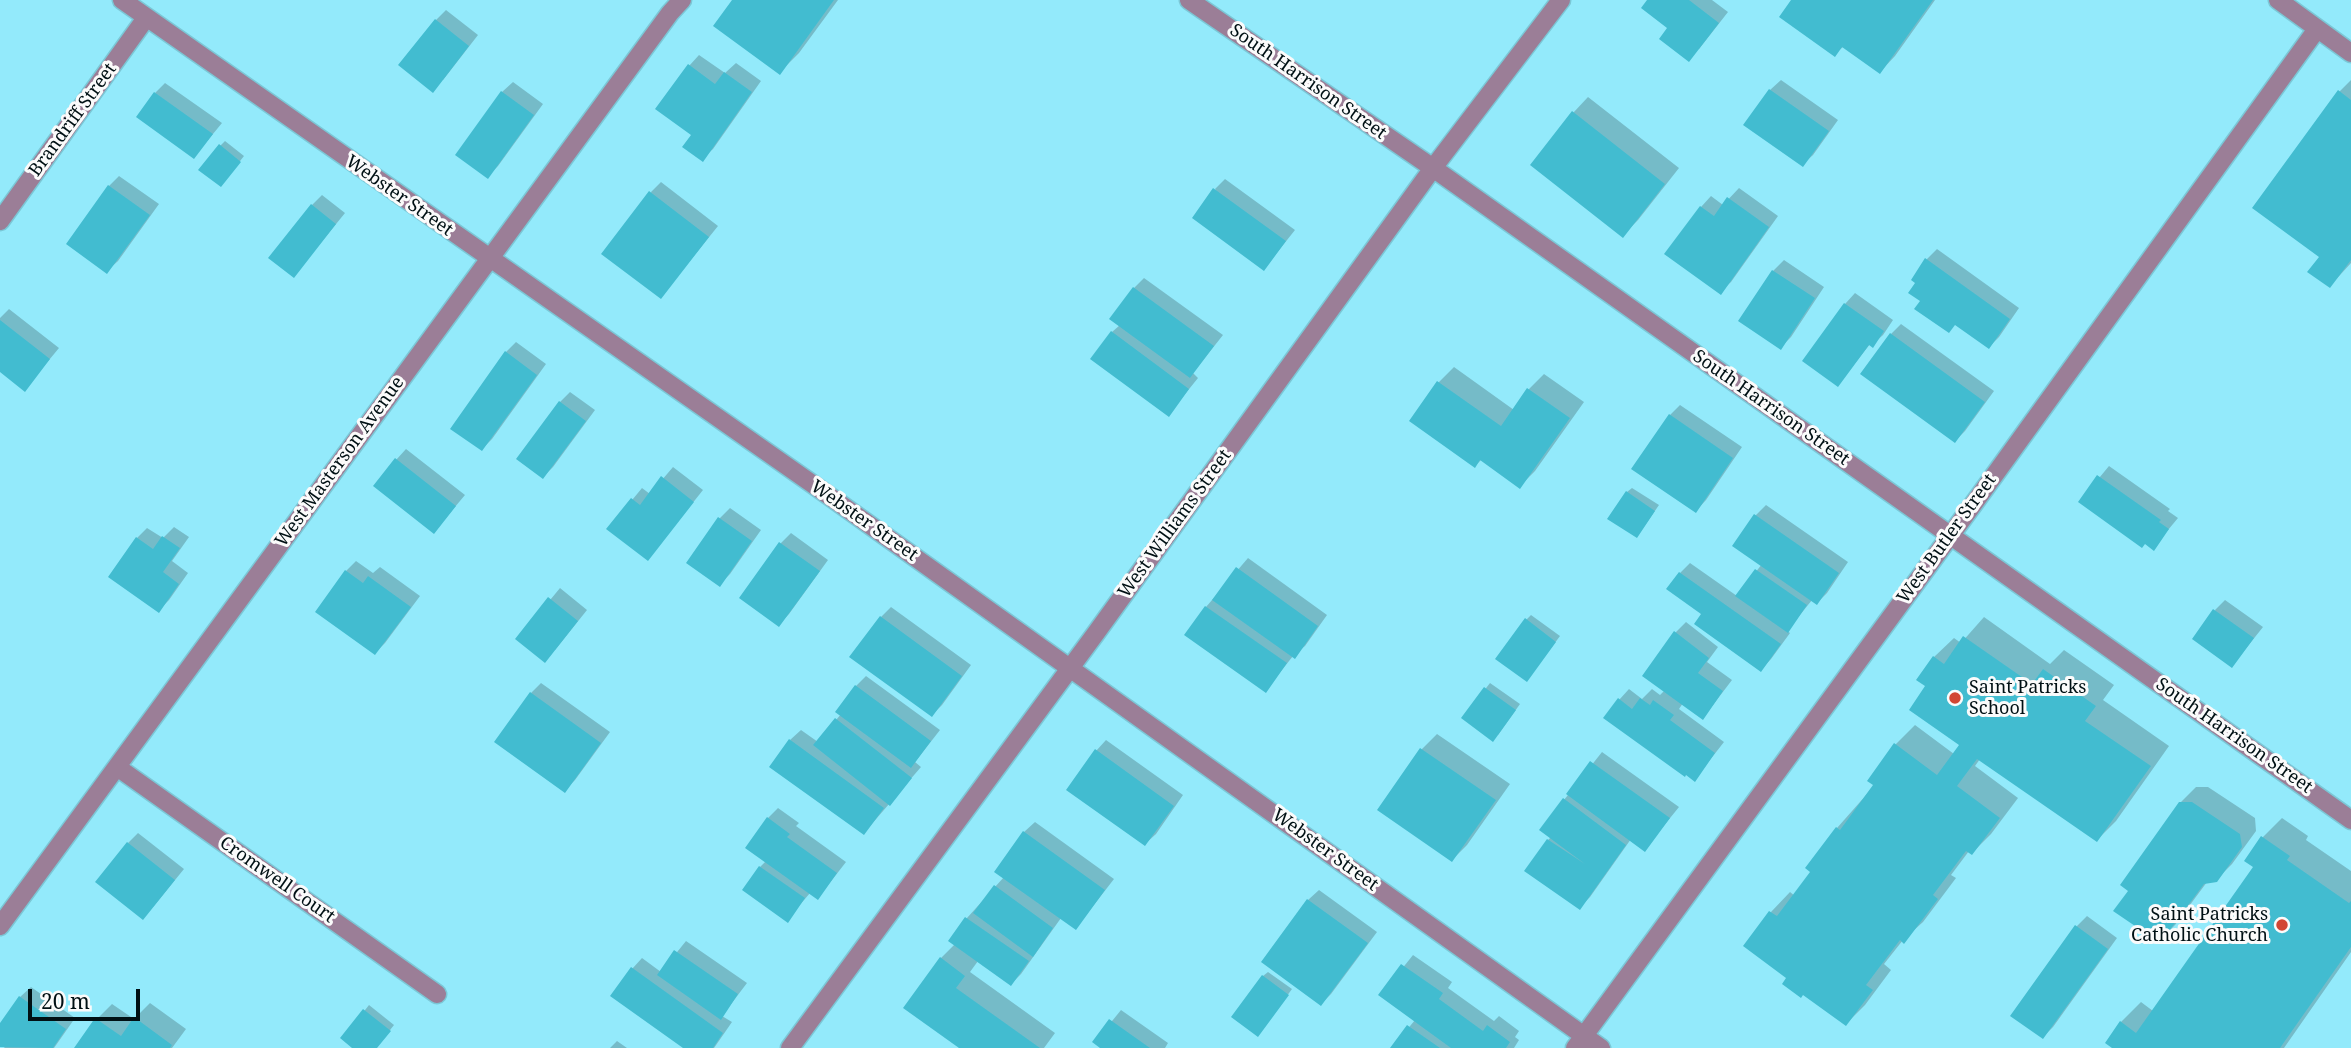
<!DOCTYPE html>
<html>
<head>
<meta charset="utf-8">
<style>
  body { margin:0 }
  #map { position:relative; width:2351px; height:1048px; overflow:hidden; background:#93eafb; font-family:"Noto Serif",serif }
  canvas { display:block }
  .scale { position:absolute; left:28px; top:989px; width:112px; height:32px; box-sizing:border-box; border:4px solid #001014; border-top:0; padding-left:9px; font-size:21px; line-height:24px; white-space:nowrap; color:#001014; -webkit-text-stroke:5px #fbfbfb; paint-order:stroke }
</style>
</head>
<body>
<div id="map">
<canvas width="2351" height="1048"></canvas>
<div class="scale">20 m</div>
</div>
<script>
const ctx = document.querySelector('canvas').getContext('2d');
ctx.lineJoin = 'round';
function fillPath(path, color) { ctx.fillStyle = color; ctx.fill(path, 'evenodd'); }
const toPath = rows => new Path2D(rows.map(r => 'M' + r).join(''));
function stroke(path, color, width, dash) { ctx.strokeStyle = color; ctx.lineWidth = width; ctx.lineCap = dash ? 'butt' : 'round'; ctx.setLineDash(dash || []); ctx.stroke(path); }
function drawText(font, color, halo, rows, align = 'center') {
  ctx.font = font + ' "Noto Serif",serif'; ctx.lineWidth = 6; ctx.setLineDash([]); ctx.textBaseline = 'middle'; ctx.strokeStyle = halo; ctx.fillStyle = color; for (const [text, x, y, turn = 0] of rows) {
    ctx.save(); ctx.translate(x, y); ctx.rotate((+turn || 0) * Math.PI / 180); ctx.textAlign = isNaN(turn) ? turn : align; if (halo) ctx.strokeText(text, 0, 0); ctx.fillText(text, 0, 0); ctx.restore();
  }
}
fillPath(toPath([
  [734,0,838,0,799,53,780,72],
  [1649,0,1712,0,1728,12,1699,49,1670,28],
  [1793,0,1935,0,1895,56,1880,72,1844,46,1834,55],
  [446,10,478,35,443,80,436,20],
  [699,55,725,73,736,63,761,81,713,149,702,159,694,135,689,66],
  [1781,80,1838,120,1813,155,1802,165,1745,125,1770,90],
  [2351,80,2351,263,2330,286,2321,256,2339,92],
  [513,82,543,104,498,166,487,177,502,92],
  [165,83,222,123,194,157,155,93],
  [1588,97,1679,168,1638,220,1623,235,1573,113],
  [225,141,244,156,225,180,220,146],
  [119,176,159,204,118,261,107,271,109,186],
  [1225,179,1295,230,1264,269,1215,189],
  [661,182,718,226,661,297,651,192],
  [1739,188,1778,216,1731,282,1720,292,1701,207,1711,196,1723,205],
  [322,195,345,213,294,276,312,205],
  [1937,249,2019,308,1999,337,1989,347,1922,301,1926,260],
  [1784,260,1824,287,1791,337,1781,347,1741,320,1773,271],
  [1144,278,1223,335,1193,373,1198,378,1169,414,1112,332,1120,325,1134,288],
  [1855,293,1893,320,1883,335,1872,345,1870,344,1838,385,1804,361,1845,304],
  [9,309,59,348,25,389,0,370,0,318],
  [1901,324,1994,391,1965,431,1955,441,1891,334],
  [516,342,546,364,492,439,482,449,506,352],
  [1454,367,1514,410,1529,389,1544,374,1584,402,1535,471,1520,486,1482,459,1475,466,1411,421,1439,382],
  [570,392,595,410,553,467,543,477,560,402],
  [1680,405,1742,447,1706,500,1696,511,1670,415],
  [406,449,465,495,434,532,396,460],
  [2109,466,2170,509,2168,511,2178,518,2153,548,2080,501],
  [673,467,703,490,648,559,609,528,642,488,650,494],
  [1632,488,1659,505,1641,531,1627,492],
  [1766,505,1848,562,1827,593,1817,603,1812,600,1787,631,1790,633,1771,659,1761,670,1704,614,1680,573,1690,563,1737,596,1762,564,1734,545,1756,515],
  [730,508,761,530,730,574,719,585,688,563,720,518],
  [174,527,189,537,172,561,188,573,169,600,159,610,137,538,147,528,163,538],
  [791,533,828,560,789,614,779,624,781,543],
  [1248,558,1327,615,1305,646,1293,656,1266,690,1206,607],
  [356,561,373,573,380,567,420,596,385,643,375,653,346,571],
  [560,588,587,610,555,650,518,639],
  [2225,600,2263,627,2232,666,2215,610],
  [891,607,971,665,942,705,932,715,881,617],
  [1531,615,1560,636,1531,675,1526,620],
  [1984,617,2050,664,2064,650,2114,685,2103,700,2169,746,2116,821,2097,840,1980,759,1975,766,2018,798,1991,834,1972,853,1969,851,1951,875,1956,878,1923,922,1903,940,1884,964,1891,970,1865,1005,1846,1024,1746,946,1771,912,1790,892,1795,896,1813,871,1808,868,1837,828,1875,785,1869,780,1896,744,1915,725,1954,754,1961,745,1928,686,1934,657,1954,638,1961,643],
  [1686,622,1718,647,1707,662,1732,680,1703,718,1683,703,1679,709,1724,742,1695,779,1619,700,1629,689,1642,699,1652,689,1660,695,1665,690,1675,633],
  [866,676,940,730,915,762,921,767,864,833,790,740,801,730,818,742,841,714,856,686],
  [541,683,610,732,575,780,565,790,531,693],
  [1490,683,1520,704,1498,735,1463,718],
  [1437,734,1510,784,1467,845,1452,860,1379,809,1422,749],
  [1106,740,1183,795,1156,834,1145,844,1096,751],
  [1602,752,1679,807,1645,849,1631,839,1590,897,1580,907,1548,840,1551,837,1541,829],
  [2196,787,2208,787,2255,818,2256,831,2232,864,2216,880,2207,882,2175,925,2160,940,2130,891,2180,803],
  [778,808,799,823,796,826,846,862,818,898,810,893,787,920,760,867,766,861,768,818],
  [2282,818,2308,836,2306,840,2351,871,2351,952,2284,1048,2115,1048,2107,1043,2121,1022,2141,1002,2153,1011,2255,867,2263,837],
  [1035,822,1114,879,1076,928,1061,918,1021,974,1011,984,978,961,970,972,1055,1033,1044,1048,962,1048,941,958,955,944,950,941,967,918,1004,877,1024,832],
  [138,833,184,869,153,907,128,843],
  [1319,890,1377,932,1331,994,1321,1004,1308,900],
  [2087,916,2117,938,2053,1027,2043,1037,2012,1016,2077,926],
  [686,941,747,983,722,1016,732,1022,714,1048,686,1048,632,969,642,958,661,972],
  [1413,955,1452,982,1448,988,1494,1021,1499,1016,1519,1031,1515,1037,1519,1040,1514,1048,1392,1048,1415,1020,1381,995],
  [1268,972,1292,989,1262,1030,1263,976],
  [31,987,75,1018,54,1048,5,1048,0,1044,0,1026,20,997],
  [150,1003,186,1029,172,1048,76,1048,97,1019,112,1004,134,1019],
  [369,1005,394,1025,376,1048,355,1048,343,1038],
  [1121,1010,1168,1043,1165,1048,1104,1048,1095,1042],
  [617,1041,627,1048,610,1048]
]), '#0003');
fillPath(toPath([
  [732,0,834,0,780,75,713,26],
  [1647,0,1689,0,1719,23,1689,62,1659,39,1667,28,1641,8],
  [1791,0,1933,0,1880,74,1842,47,1835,57,1779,17],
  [435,19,469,46,433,93,398,65],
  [688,64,715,84,724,72,752,92,703,162,682,147,691,135,655,109],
  [1769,89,1829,131,1803,167,1743,125],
  [2338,90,2351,100,2351,260,2330,288,2307,272,2319,257,2252,208],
  [501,91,534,115,488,179,455,155],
  [154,92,213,134,194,159,136,117],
  [1572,111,1665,184,1623,238,1530,165],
  [219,144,241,162,221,187,198,170],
  [108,185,150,215,107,274,66,244],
  [1213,188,1286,241,1264,271,1192,218],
  [649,191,709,237,661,299,601,254],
  [1727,197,1769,227,1721,295,1664,254,1700,206,1714,216],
  [311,204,336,224,294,278,268,258],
  [1925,258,2010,319,1989,349,1955,325,1949,333,1914,309,1920,301,1908,293,1915,283,1911,280],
  [1772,270,1815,298,1781,350,1738,321],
  [1133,287,1214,346,1190,378,1109,319],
  [1844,303,1884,331,1873,348,1869,345,1838,387,1802,361],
  [0,320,50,359,25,392,0,372],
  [1111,331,1189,389,1169,417,1090,359],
  [1890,333,1985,402,1955,443,1860,374],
  [505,351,537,375,482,451,450,429],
  [1437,381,1501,426,1527,388,1570,418,1520,489,1480,460,1475,468,1409,421],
  [559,401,586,421,543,479,516,459],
  [1669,414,1733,458,1696,513,1631,469],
  [395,458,456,506,434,534,373,486],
  [2097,475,2161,520,2159,522,2169,529,2154,551,2145,544,2142,548,2078,502],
  [661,476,694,502,648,561,606,529,631,498,640,505],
  [1626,491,1655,511,1637,538,1607,519],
  [1754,514,1839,573,1817,605,1732,546],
  [718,517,752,541,720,587,686,563],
  [162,536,180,548,163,572,179,584,159,613,108,577,136,537,153,549],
  [779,542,820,571,779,627,739,598],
  [1236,567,1318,626,1295,659,1212,600],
  [1755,569,1807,605,1788,633,1735,596],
  [345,570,363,583,368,576,411,607,375,655,315,612],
  [1679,572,1781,644,1761,672,1694,624,1701,614,1666,589],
  [548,597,578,621,545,663,515,639],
  [1205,606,1287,663,1266,693,1184,635],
  [2213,609,2254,638,2232,668,2192,639],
  [880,616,962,676,932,717,849,657],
  [1525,618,1556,642,1527,682,1495,659],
  [1674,631,1709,658,1698,673,1723,691,1703,720,1642,676],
  [1963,636,2032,684,2043,669,2096,706,2085,721,2151,766,2097,842,1977,759,1957,786,2000,818,1972,855,1966,851,1933,895,1938,899,1904,944,1900,940,1866,985,1873,990,1846,1026,1803,995,1801,998,1782,984,1786,978,1743,946,1769,911,1777,916,1810,872,1805,868,1836,827,1840,830,1873,785,1867,781,1894,743,1937,775,1959,745,1909,710,1925,686,1916,680,1933,656,1944,664],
  [855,685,931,741,911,768,835,712],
  [1484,687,1516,710,1493,742,1461,718],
  [530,692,601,743,565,793,494,742],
  [1618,698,1632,709,1640,698,1650,705,1653,700,1674,715,1670,720,1715,753,1695,782,1686,775,1685,777,1603,718],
  [835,718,912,778,890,806,813,745],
  [789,739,884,808,864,835,769,767],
  [1420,748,1496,800,1452,862,1377,810],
  [1095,749,1174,806,1145,846,1066,790],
  [1590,761,1670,818,1645,852,1566,794],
  [1563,798,1626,845,1580,910,1524,871,1547,839,1585,864,1539,830],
  [2179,802,2192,802,2240,834,2242,847,2217,882,2204,884,2160,943,2113,911,2128,891,2120,885],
  [767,817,790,834,787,837,837,873,818,900,745,848],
  [1023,831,1105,890,1076,930,994,872],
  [2261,836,2290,856,2287,860,2349,903,2351,901,2351,947,2280,1048,2112,1048,2105,1043,2120,1021,2136,1033,2253,867,2244,861],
  [127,842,175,880,143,920,95,882],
  [759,866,805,898,788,923,742,890],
  [994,885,1053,928,1033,957,973,913],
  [1307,899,1368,943,1321,1006,1261,962],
  [965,917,1029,961,1011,986,948,941],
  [2075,925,2108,949,2043,1039,2010,1016],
  [674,950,738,994,721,1020,657,975],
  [940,957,965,976,956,988,1040,1048,959,1048,903,1008],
  [1401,964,1443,993,1439,999,1483,1031,1487,1025,1510,1042,1506,1048,1451,1048,1378,995],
  [631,967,723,1033,713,1048,683,1048,610,996],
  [1262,975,1289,995,1258,1037,1231,1017],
  [19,996,66,1029,53,1048,0,1047,0,1023],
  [363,1009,391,1031,377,1048,352,1048,340,1038],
  [134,1017,172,1045,170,1048,74,1048,95,1018,121,1036],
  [1109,1019,1150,1048,1100,1048,1092,1042],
  [1407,1025,1440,1048,1390,1048]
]), '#42bcd0');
const minor = toPath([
  [122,0,811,483,1601,1048],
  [1189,0,1433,168,2351,820],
  [2278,0,2351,53],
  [0,221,146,18],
  [117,767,437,994],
  [0,926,670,13,682,0],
  [790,1048,1096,633,1433,168,1561,0],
  [1575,1048,1975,502,2317,29]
]);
stroke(minor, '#7bc7d6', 21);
stroke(minor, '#9b7e97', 18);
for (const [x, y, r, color] of [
  [1955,698,7,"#d24633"],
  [2282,925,7,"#d24633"]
]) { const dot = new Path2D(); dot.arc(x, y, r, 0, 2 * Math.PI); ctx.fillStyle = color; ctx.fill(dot); stroke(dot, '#fbfbfb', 2.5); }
drawText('18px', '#001014', '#fbfbfb', [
  ["South Harrison Street",1308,82,35],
  ["Brandriff Street",73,120,-54],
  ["Webster Street",399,196,35],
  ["South Harrison Street",1771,408,35],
  ["West Masterson Avenue",340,462,-54],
  ["Webster Street",864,521,35],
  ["West Williams Street",1175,524,-54],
  ["West Butler Street",1947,539,-54],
  ["South Harrison Street",2234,736,35],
  ["Webster Street",1325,850,36],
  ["Cromwell Court",277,880,35]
]);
drawText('18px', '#001014', '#fbfbfb', [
  ["Saint Patricks",1969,688],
  ["School",1969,709],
  ["Saint Patricks",2268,915,"right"],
  ["Catholic Church",2268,936,"right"]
], 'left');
</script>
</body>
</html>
